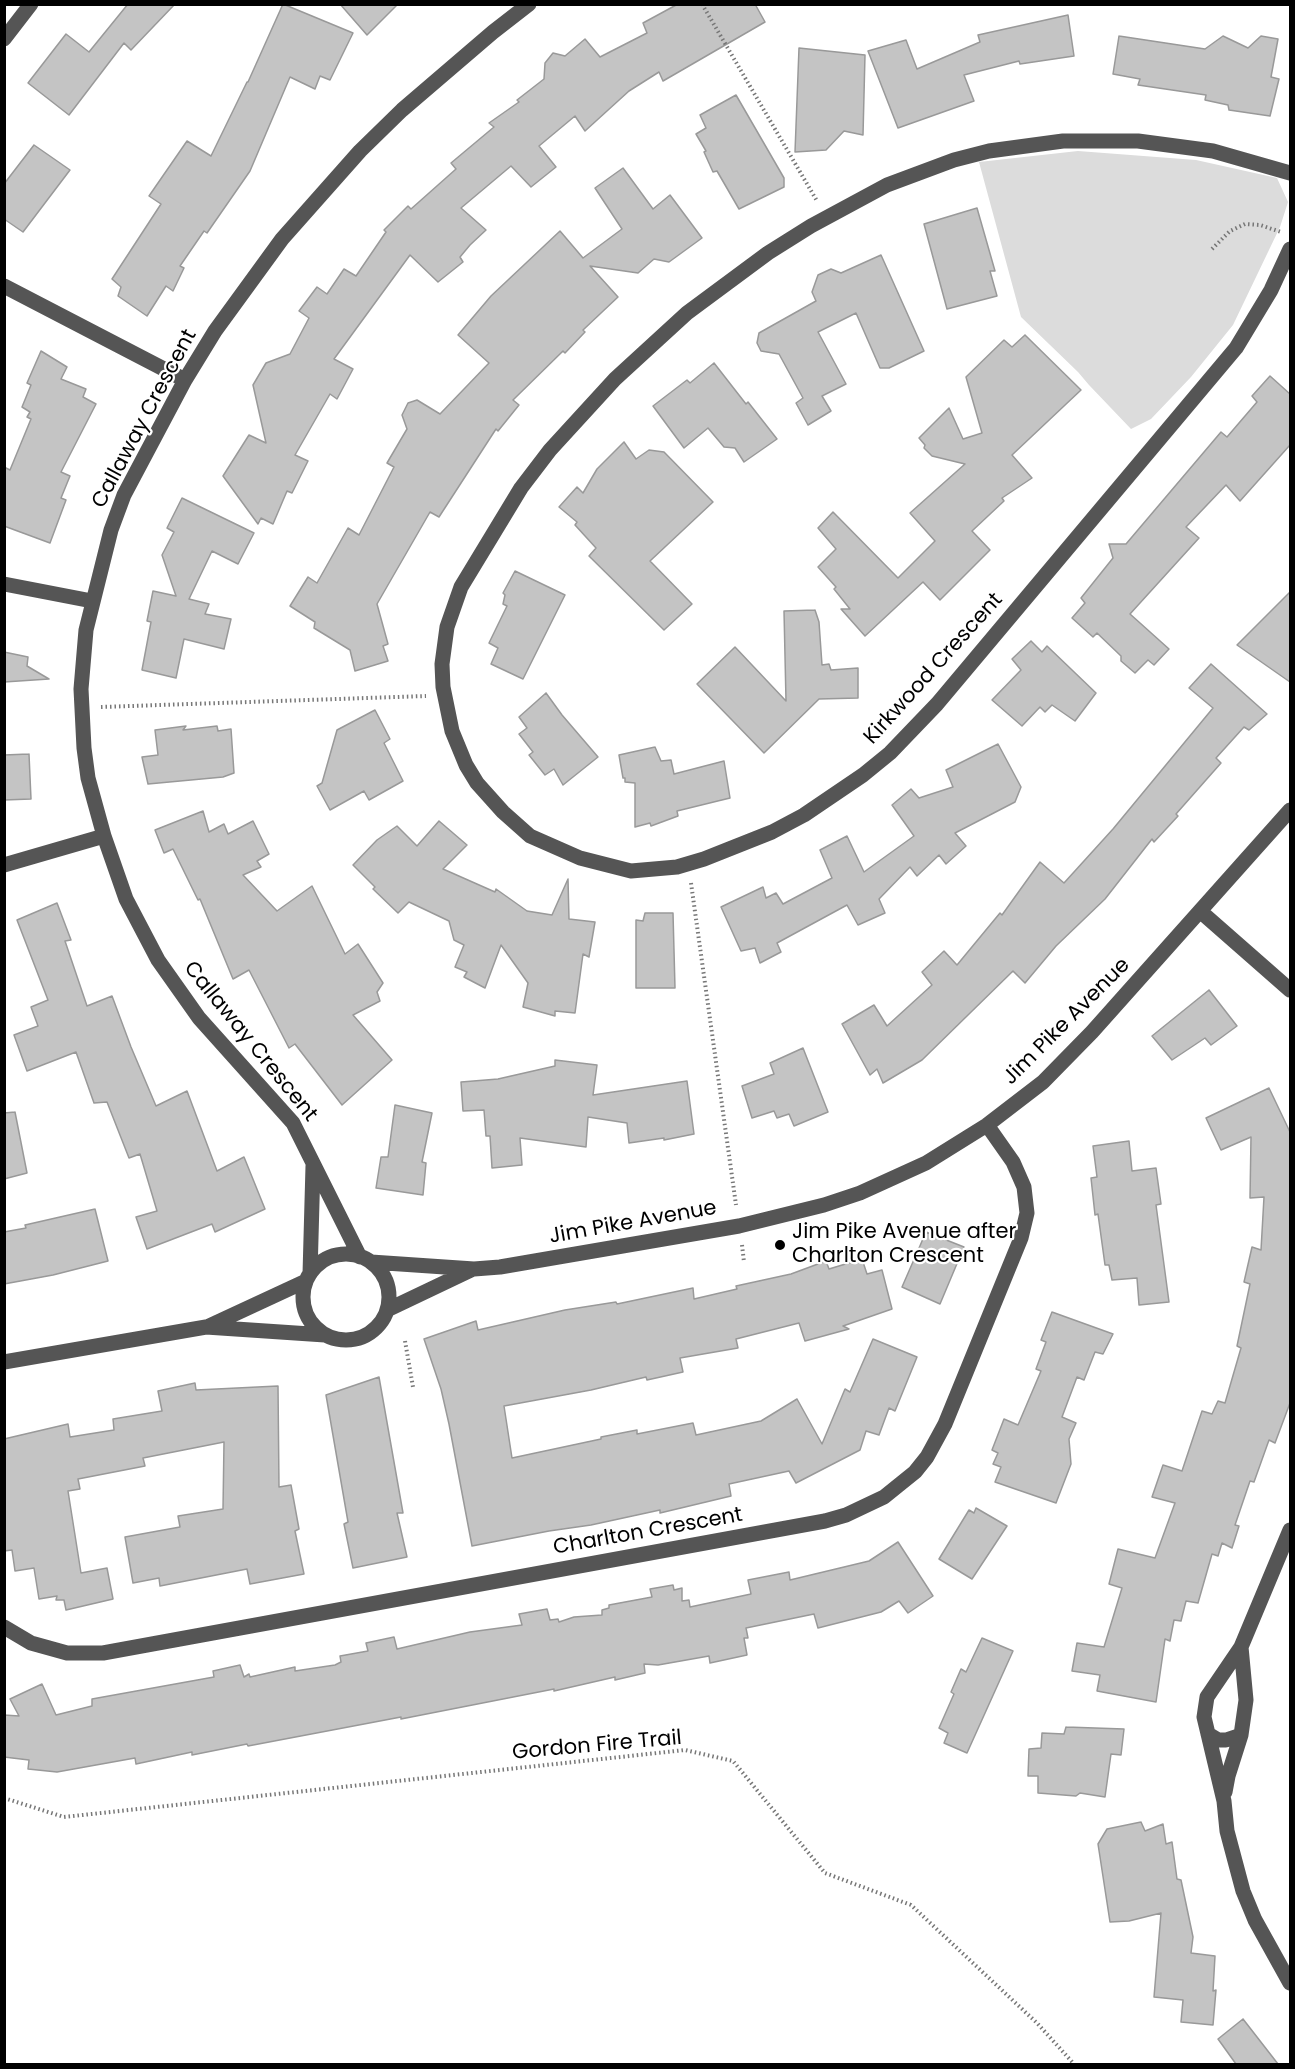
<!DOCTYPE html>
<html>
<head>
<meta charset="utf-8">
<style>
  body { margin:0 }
  #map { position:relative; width:1295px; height:2069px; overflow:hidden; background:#fff; font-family:Poppins,sans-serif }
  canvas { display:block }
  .frame { position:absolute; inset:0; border:6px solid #000; pointer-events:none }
</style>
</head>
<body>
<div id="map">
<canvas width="1295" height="2069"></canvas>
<div class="frame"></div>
</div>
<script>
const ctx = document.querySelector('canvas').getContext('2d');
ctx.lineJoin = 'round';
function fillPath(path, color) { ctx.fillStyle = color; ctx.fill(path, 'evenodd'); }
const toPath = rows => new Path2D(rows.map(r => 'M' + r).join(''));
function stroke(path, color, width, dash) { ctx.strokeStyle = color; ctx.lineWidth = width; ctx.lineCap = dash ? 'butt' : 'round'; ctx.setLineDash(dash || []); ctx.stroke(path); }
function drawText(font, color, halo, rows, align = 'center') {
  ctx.font = font + ' Poppins,sans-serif'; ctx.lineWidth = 4.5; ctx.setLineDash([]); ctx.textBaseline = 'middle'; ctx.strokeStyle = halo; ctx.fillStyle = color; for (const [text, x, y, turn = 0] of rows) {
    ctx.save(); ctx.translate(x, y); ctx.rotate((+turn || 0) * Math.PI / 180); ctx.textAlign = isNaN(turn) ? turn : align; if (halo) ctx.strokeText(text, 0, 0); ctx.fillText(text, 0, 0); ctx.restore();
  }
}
fillPath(toPath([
  [1078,151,1196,160,1277,178,1288,202,1280,227,1233,325,1191,377,1151,419,1131,429,1089,385,1078,372,1021,317,979,162]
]), '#dcdcdc');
const building = toPath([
  [128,4,175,4,131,50,124,43,69,115,28,83,66,34,89,52,128,4],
  [283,4,353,33,330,80,320,76,315,89,290,77,250,171,207,233,204,231,180,266,184,268,173,291,166,286,147,316,118,296,121,287,112,279,161,204,149,196,187,141,211,156,247,82,248,82,283,4],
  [340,4,398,4,367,35,340,4],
  [678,4,755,4,765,22,663,81,659,72,629,91,585,131,575,116,539,146,556,167,531,187,511,166,461,208,486,230,470,245,460,257,463,262,438,282,410,255,334,359,353,369,337,399,330,394,295,455,308,461,292,493,287,491,273,524,261,518,258,524,223,476,249,435,266,443,253,385,266,363,290,354,309,318,299,311,317,287,327,294,344,269,356,276,386,232,384,230,408,206,411,209,456,169,451,163,494,127,489,123,519,102,517,100,544,79,545,63,553,53,565,56,585,39,600,57,647,33,643,23,678,4],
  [1068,15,1074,56,1020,64,1019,61,964,75,974,101,898,128,868,51,906,40,917,69,980,42,978,35,1068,15],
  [1119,36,1205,49,1223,36,1248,48,1261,36,1278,39,1271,77,1279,79,1270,116,1229,110,1228,105,1205,100,1206,95,1138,85,1140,79,1113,74,1119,36],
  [799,48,865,55,863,135,844,131,826,150,795,152,799,48],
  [736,95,784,178,784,187,739,209,717,171,713,172,704,152,706,151,696,134,706,128,700,115,736,95],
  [34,145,70,170,23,232,4,219,4,184,34,145],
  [623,168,653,209,670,195,702,238,669,262,654,259,638,273,590,266,618,297,583,330,585,332,565,353,563,351,513,400,519,405,498,431,496,429,439,517,430,512,377,604,388,644,383,646,388,661,355,671,350,650,314,628,315,622,290,606,308,577,317,583,348,528,359,535,394,467,387,463,407,429,402,415,408,403,417,400,440,414,489,363,458,335,491,296,560,231,583,258,622,229,595,188,623,168],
  [977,208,995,271,990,271,997,296,947,309,924,224,977,208],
  [881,255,924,351,889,368,880,368,856,313,818,332,846,384,822,396,831,411,808,425,796,403,803,398,779,354,761,351,757,343,759,333,816,301,812,292,818,275,831,269,841,273,881,255],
  [1025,335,1081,390,1012,455,1032,478,1002,498,1004,501,972,531,990,550,940,600,923,582,865,636,841,609,850,609,834,589,836,587,818,567,836,549,818,528,833,512,898,578,935,541,910,513,965,464,932,456,924,448,925,445,919,438,949,408,963,439,982,433,966,377,1004,340,1012,347,1025,335],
  [41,351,67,367,61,379,86,389,83,397,96,404,61,472,70,476,61,498,66,500,50,543,4,526,4,467,10,470,31,419,27,417,30,412,22,407,31,385,27,383,41,351],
  [714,363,746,404,748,402,777,439,744,462,735,448,724,447,708,428,684,448,653,406,687,380,690,383,714,363],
  [1270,376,1290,394,1290,445,1240,501,1226,485,1186,527,1199,538,1130,614,1169,649,1154,665,1148,660,1135,673,1121,661,1121,656,1097,633,1093,637,1072,618,1085,603,1081,598,1113,558,1109,544,1126,544,1221,432,1227,437,1257,402,1252,396,1270,376],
  [624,442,636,459,649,450,664,452,713,502,650,561,692,604,664,630,589,556,596,548,575,525,577,522,559,507,577,487,583,493,597,469,624,442],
  [182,498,254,533,238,564,212,551,189,599,209,604,205,614,231,619,224,649,184,639,176,678,142,670,151,622,147,621,153,591,176,596,162,555,174,532,167,528,182,498],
  [515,571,565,595,523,679,491,664,498,648,489,643,507,606,503,604,505,595,503,593,515,571],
  [1290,592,1290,682,1237,645,1290,592],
  [815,610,819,622,822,665,829,664,831,670,858,668,858,698,819,699,764,753,697,684,735,647,786,701,784,611,815,610],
  [1031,641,1042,652,1047,646,1096,693,1075,721,1052,705,1045,712,1040,707,1022,726,992,700,1021,670,1012,659,1031,641],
  [4,652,28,657,27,666,49,679,4,682,4,652],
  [1211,664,1267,714,1249,730,1244,727,1216,758,1221,763,1176,814,1178,816,1154,842,1152,839,1105,899,1056,946,1025,983,1013,971,922,1060,883,1083,877,1069,870,1075,842,1024,874,1005,887,1026,932,985,922,972,944,951,957,965,1000,913,1002,915,1040,862,1064,883,1113,829,1213,708,1189,688,1211,664],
  [546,693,562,715,598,757,563,785,554,769,545,775,529,755,533,752,519,734,527,728,519,717,546,693],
  [375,710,390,739,384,743,403,781,369,800,364,791,330,810,317,786,322,783,337,730,375,710],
  [186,726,183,730,217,726,218,731,231,729,234,773,223,777,148,784,142,757,158,755,155,730,186,726],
  [998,744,1021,787,1015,802,955,833,966,846,946,864,939,855,917,876,910,867,879,899,885,913,858,925,847,905,777,943,781,952,760,963,755,948,741,951,721,907,763,887,766,898,776,893,783,904,832,878,820,850,847,836,864,872,914,836,892,805,911,789,919,798,953,787,946,770,998,744],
  [655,747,661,761,671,760,674,774,724,761,730,798,677,811,678,816,651,826,650,823,635,827,635,783,625,782,625,778,623,778,619,755,655,747],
  [29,754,31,799,4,800,4,755,29,754],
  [203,811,209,832,224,824,228,834,253,821,269,854,257,861,261,867,243,875,277,911,312,886,345,954,358,944,383,983,377,992,380,1001,353,1015,392,1060,342,1105,295,1044,289,1048,249,970,233,979,200,899,198,900,173,849,164,853,155,830,203,811],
  [439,821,467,845,443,869,495,892,496,889,527,911,552,915,568,879,569,919,595,922,589,957,583,954,575,1013,555,1011,555,1016,523,1007,528,983,501,945,485,988,464,977,467,972,455,967,464,945,454,940,449,921,409,902,398,913,373,889,375,887,353,865,377,840,397,826,417,846,439,821],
  [57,903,71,940,65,941,87,1006,112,996,131,1047,156,1106,187,1091,217,1171,244,1157,265,1209,215,1232,212,1224,147,1249,136,1217,157,1211,140,1154,129,1158,107,1102,94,1103,76,1052,27,1071,14,1035,38,1026,31,1007,48,1000,17,920,57,903],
  [645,913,673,913,675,988,636,988,636,920,643,921,645,913],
  [1209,990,1237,1026,1211,1045,1205,1038,1172,1060,1152,1036,1209,990],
  [803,1048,828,1112,794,1126,789,1114,777,1118,774,1111,752,1118,742,1086,774,1074,770,1063,803,1048],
  [555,1060,597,1065,593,1095,687,1081,694,1134,664,1140,664,1138,629,1143,627,1123,588,1117,586,1147,520,1138,522,1165,492,1168,490,1136,486,1136,484,1110,463,1111,461,1082,498,1079,555,1066,555,1060],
  [1269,1088,1290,1132,1290,1403,1275,1443,1269,1440,1254,1482,1250,1481,1235,1525,1239,1526,1232,1548,1222,1543,1218,1556,1212,1554,1198,1603,1186,1601,1181,1621,1174,1620,1170,1641,1165,1639,1156,1702,1097,1691,1100,1675,1072,1671,1077,1643,1104,1647,1122,1588,1109,1584,1118,1549,1155,1558,1175,1503,1152,1497,1163,1465,1182,1471,1202,1411,1212,1414,1218,1401,1225,1403,1241,1348,1237,1346,1250,1284,1244,1282,1252,1247,1261,1250,1264,1197,1250,1198,1251,1137,1221,1150,1206,1118,1269,1088],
  [395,1105,432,1113,422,1162,426,1163,423,1195,376,1188,381,1157,388,1157,395,1105],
  [15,1112,27,1173,4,1179,4,1113,15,1112],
  [1129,1141,1132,1171,1156,1168,1161,1204,1156,1205,1169,1302,1139,1305,1137,1278,1112,1280,1109,1265,1105,1265,1098,1214,1095,1215,1091,1178,1097,1177,1093,1146,1129,1141],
  [95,1209,108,1261,53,1275,4,1284,4,1232,26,1228,25,1225,95,1209],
  [926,1232,964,1247,940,1304,902,1287,926,1232],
  [862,1259,867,1274,882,1270,892,1309,843,1326,849,1329,805,1341,799,1323,736,1339,738,1348,680,1358,683,1372,647,1380,646,1377,591,1390,504,1406,512,1458,601,1439,601,1437,637,1430,637,1434,693,1423,696,1435,761,1421,797,1399,822,1444,845,1389,850,1392,873,1339,917,1357,895,1411,889,1408,879,1435,866,1431,860,1450,796,1483,789,1471,729,1484,731,1496,660,1513,660,1510,591,1525,549,1531,472,1546,449,1424,441,1389,424,1339,476,1321,478,1330,565,1310,616,1302,617,1304,693,1288,694,1299,737,1289,736,1286,791,1274,826,1261,829,1269,862,1259],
  [1052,1312,1113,1334,1103,1354,1095,1352,1084,1380,1077,1377,1062,1417,1076,1423,1069,1439,1071,1464,1056,1503,995,1482,1001,1467,993,1464,998,1453,992,1450,1004,1419,1018,1425,1041,1371,1036,1369,1046,1342,1041,1340,1052,1312],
  [379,1377,403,1513,397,1513,407,1557,353,1568,344,1524,348,1522,326,1395,379,1377],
  [195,1383,196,1390,278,1386,279,1487,291,1485,299,1529,295,1531,304,1574,250,1584,247,1569,160,1586,159,1578,133,1583,125,1537,180,1527,178,1516,223,1509,224,1442,143,1458,145,1466,78,1479,80,1489,68,1491,81,1573,107,1568,113,1599,66,1610,64,1600,56,1600,57,1596,39,1599,34,1568,15,1571,12,1550,4,1551,4,1439,68,1424,70,1437,114,1430,113,1419,162,1411,158,1391,195,1383],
  [976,1508,1007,1526,972,1579,939,1559,969,1510,974,1513,976,1508],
  [898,1542,933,1596,908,1613,899,1601,881,1612,818,1628,814,1614,746,1628,748,1638,744,1638,747,1655,710,1663,709,1656,658,1665,644,1664,645,1673,615,1680,615,1677,554,1691,554,1689,401,1719,401,1717,248,1746,247,1744,192,1755,192,1752,136,1764,135,1758,57,1772,28,1769,29,1760,4,1757,4,1715,19,1716,10,1699,42,1684,56,1715,92,1706,92,1699,214,1677,213,1671,240,1665,244,1677,249,1674,250,1677,295,1667,295,1671,335,1665,341,1662,340,1656,368,1651,366,1643,394,1637,397,1649,470,1632,522,1625,519,1614,547,1609,550,1620,558,1619,559,1622,574,1617,602,1615,602,1610,609,1608,609,1605,652,1597,650,1589,673,1585,674,1590,682,1588,682,1601,689,1600,690,1607,751,1594,748,1580,789,1572,790,1580,869,1561,898,1542],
  [982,1638,1013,1651,967,1753,944,1743,948,1733,939,1728,954,1694,951,1692,961,1669,966,1672,982,1638],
  [1066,1727,1124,1729,1121,1755,1111,1754,1105,1797,1080,1793,1076,1796,1038,1793,1038,1776,1028,1776,1029,1749,1041,1748,1042,1733,1064,1734,1066,1727],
  [1141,1822,1145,1831,1163,1824,1166,1844,1172,1842,1177,1879,1181,1880,1193,1937,1191,1953,1215,1956,1213,1991,1216,1990,1213,2025,1181,2022,1183,2000,1154,1997,1161,1913,1129,1921,1110,1922,1098,1844,1107,1829,1141,1822],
  [1243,2019,1278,2064,1236,2064,1218,2039,1243,2019]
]);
fillPath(building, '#c4c4c4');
stroke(building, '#999', 1.5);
stroke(toPath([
  [702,4,817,201],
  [1212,249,1230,231,1245,224,1260,225,1281,232],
  [101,707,426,696],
  [691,883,736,1205],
  [742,1245,744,1262],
  [405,1341,413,1387],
  [4,1798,64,1817,685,1750,733,1761,825,1873,911,1905,1037,2023,1074,2064]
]), '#777', 4, [1.5, 3]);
stroke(toPath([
  [4,39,31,4],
  [1290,173,1213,151,1138,141,1063,141,989,151,954,160,887,185,811,226,768,253,687,313,615,379,550,450,521,488,461,587,447,627,442,664,443,687,452,731,466,765,477,783,503,812,530,836,580,858,631,871,677,867,704,859,772,832,804,815,863,775,890,753,937,704,1236,348,1271,290,1290,249],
  [4,286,185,380],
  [4,584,92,601],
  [4,865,104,836],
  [1200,911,1290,990],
  '303 1297a43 43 0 1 1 86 0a43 43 0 1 1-86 0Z',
  [360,1257,293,1123,199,1018,158,960,126,899,104,836,88,778,84,748,81,689,86,630,111,530,124,495,185,380,215,331,282,239,360,151,402,110,493,32,529,4],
  [371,1262,474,1269,500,1267,739,1226,824,1205,860,1193,926,1163,987,1125,1043,1082,1092,1032,1290,810],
  [310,1274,313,1166],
  [387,1310,471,1270],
  [209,1326,306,1281],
  [4,1362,206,1327,325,1335],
  [1290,1530,1241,1647,1207,1697,1204,1717,1224,1801,1227,1831,1243,1891,1255,1920,1290,1983],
  [4,1627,31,1643,67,1653,103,1653,825,1521,846,1515,884,1497,915,1472,927,1457,945,1424,1021,1238,1027,1213,1024,1187,1013,1162,987,1125],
  [1208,1734,1218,1740,1226,1740,1241,1735],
  [1225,1792,1228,1776,1241,1735,1246,1700,1241,1647]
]), '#555', 15);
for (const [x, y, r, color] of [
  [780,1245,6,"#000"]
]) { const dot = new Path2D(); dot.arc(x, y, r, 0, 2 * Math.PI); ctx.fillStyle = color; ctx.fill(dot); stroke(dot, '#fff', 2); }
drawText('21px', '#000', '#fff', [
  ["Callaway Crescent",145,419,-62],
  ["Kirkwood Crescent",934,669,-48],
  ["Jim Pike Avenue",1067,1022,-45],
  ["Callaway Crescent",250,1042,51],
  ["Jim Pike Avenue",633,1223,-10],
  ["Charlton Crescent",648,1532,-10],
  ["Gordon Fire Trail",597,1746,-5]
]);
drawText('21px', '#000', '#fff', [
  ["Jim Pike Avenue after",792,1233],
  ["Charlton Crescent",792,1257]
], 'left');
</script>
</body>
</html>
